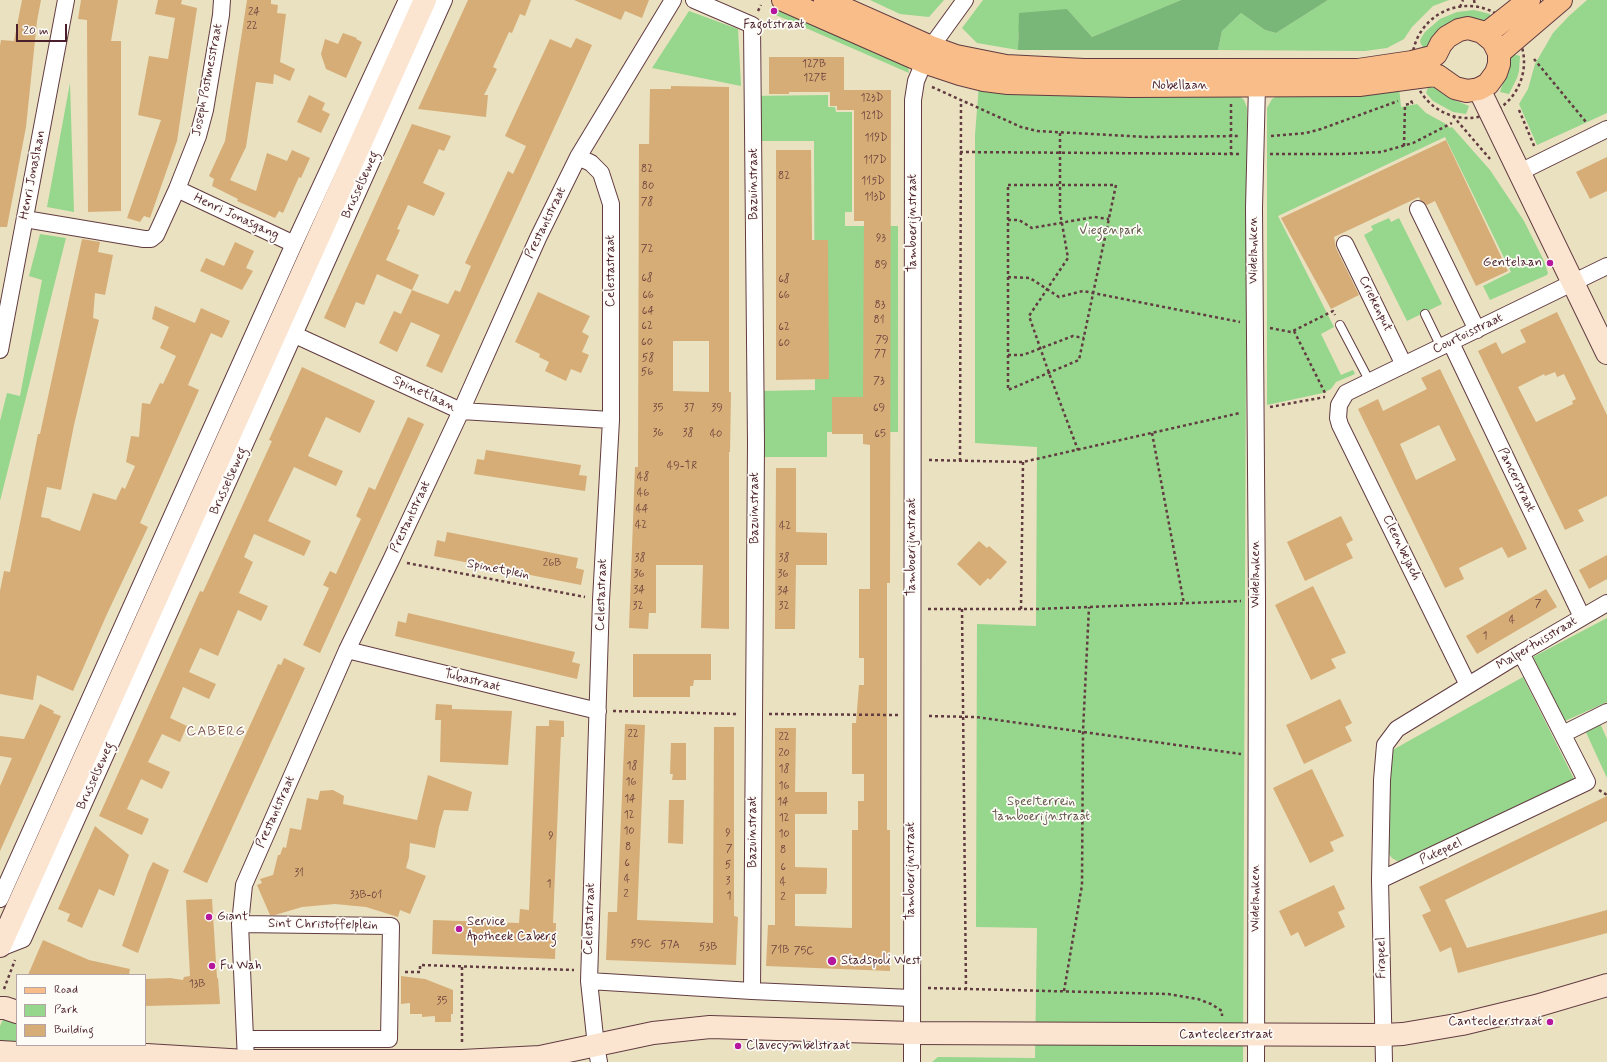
<!DOCTYPE html>
<html>
<head>
<meta charset="utf-8">
<style>
  body { margin:0 }
  #map { position:relative; width:1607px; height:1062px; overflow:hidden; background:#eae1c0; font-family:Mynerve,sans-serif }
  canvas { display:block }
  .legend { position:absolute; left:16px; top:974px; width:130px; height:72px; box-sizing:border-box; background:#fdfcf7; border:1px solid #b5a4a5; margin:0; padding:5px 7px; list-style:none; font-size:12px; color:#4a1f2b }
  .legend li { display:flex; align-items:center; gap:8px; height:20px }
  .legend b { width:20px; border:1px solid #b5a4a5 }
  .scale { position:absolute; left:16px; top:24px; width:51px; height:18px; box-sizing:border-box; border:2px solid #4a1f2b; border-top:0; padding-left:5px; font-size:12px; line-height:14px; white-space:nowrap; color:#4a1f2b; -webkit-text-stroke:3px #fdfcf7; paint-order:stroke }
</style>
</head>
<body>
<div id="map">
<canvas width="1607" height="1062"></canvas>
<ul class="legend">
<li><b style="height:5px;background:#f8bd89"></b>Road</li>
<li><b style="height:11px;background:#96d68d"></b>Park</li>
<li><b style="height:11px;background:#d6ad77"></b>Building</li>
</ul>
<div class="scale">20 m</div>
</div>
<script>
const ctx = document.querySelector('canvas').getContext('2d');
ctx.lineJoin = 'round';
function fillPath(path, color) { ctx.fillStyle = color; ctx.fill(path, 'evenodd'); }
const toPath = rows => new Path2D(rows.map(r => 'M' + r).join(''));
function stroke(path, color, width, dash) { ctx.strokeStyle = color; ctx.lineWidth = width; ctx.lineCap = dash ? 'butt' : 'round'; ctx.setLineDash(dash || []); ctx.stroke(path); }
function drawText(font, color, halo, rows, align = 'center') {
  ctx.font = font + ' Mynerve,sans-serif'; ctx.lineWidth = 3.5; ctx.setLineDash([]); ctx.textBaseline = 'middle'; ctx.strokeStyle = halo; ctx.fillStyle = color; for (const [text, x, y, turn = 0] of rows) {
    ctx.save(); ctx.translate(x, y); ctx.rotate((+turn || 0) * Math.PI / 180); ctx.textAlign = isNaN(turn) ? turn : align; if (halo) ctx.strokeText(text, 0, 0); ctx.fillText(text, 0, 0); ctx.restore();
  }
}
fillPath(toPath([
  [870,0,944,0,929,17,900,14],
  [983,0,1181,0,1092,37,1067,9,1018,33,1018,50,977,43,962,28],
  [1328,0,1449,0,1433,6,1412,27,1404,39,1387,48,1365,51,1218,50,1222,31,1241,13,1265,30,1276,33],
  [1587,0,1607,0,1607,113,1537,145,1519,104,1528,89,1535,64,1553,33,1569,16],
  [778,9,908,66,909,73,776,15],
  [1474,10,1490,14,1490,22,1428,46,1424,49,1420,42,1421,38,1425,32,1440,19,1457,12],
  [689,11,738,29,741,86,652,68],
  [1512,54,1520,56,1519,71,1517,78,1509,94,1500,92],
  [70,83,74,212,47,207],
  [979,84,1236,93,1244,100,1247,108,1243,1062,932,1062,938,1057,1035,1058,1037,928,976,927,977,624,1036,626,1037,447,975,443,975,135],
  [1429,85,1433,86,1447,97,1469,106,1466,114,1453,112,1433,101,1426,93],
  [1399,87,1401,107,1417,104,1426,113,1446,124,1450,128,1452,127,1490,170,1524,221,1544,261,1548,273,1547,275,1490,300,1483,286,1511,272,1445,137,1278,216,1334,327,1321,334,1341,375,1353,370,1355,374,1336,382,1331,389,1323,393,1267,405,1267,108,1272,99,1279,95],
  [828,95,828,107,835,107,836,112,852,112,852,212,845,212,845,226,898,226,898,432,827,432,827,457,760,457,760,391,815,390,814,141,751,141,751,96],
  [1389,218,1391,222,1399,218,1442,304,1407,321,1364,235,1373,230,1371,226],
  [40,234,66,238,0,501,0,421,7,393,20,396,42,280,29,276],
  [1607,618,1607,702,1565,721,1533,657],
  [1523,677,1575,781,1402,862,1397,861,1392,858,1388,853,1389,752],
  [1599,721,1607,739,1607,778,1584,728],
  [7,1011,17,1016,17,1045,0,1044,0,1026]
]), '#96d68d');
fillPath(toPath([
  [1181,0,1328,0,1276,33,1265,30,1241,13,1222,31,1218,50,1018,50,1019,13,1067,9,1092,37]
]), '#78b778');
fillPath(toPath([
  [22,0,41,0,37,21,26,127,7,227,0,227,0,46,1,40,14,41],
  [81,0,118,0,111,41,121,41,121,211,88,212,87,20,78,19],
  [158,0,182,0,181,4,197,8,177,141,150,218,144,216,140,222,127,218,161,120,138,115,149,56,168,59,175,18,155,14],
  [247,0,271,0,271,4,278,5,277,13,286,14,280,62,295,69,290,81,274,74,273,84,256,82,246,147,230,180,256,191,267,153,287,161,292,150,310,158,301,178,299,177,283,213,279,211,275,218,237,201,238,199,212,186,214,179,209,176,225,141],
  [468,0,531,0,525,16,520,14,512,33,509,32,493,67,497,69,484,95,488,95,486,117,418,109],
  [574,0,649,0,642,18,625,11,621,20],
  [343,33,357,38,356,39,362,42,346,78,326,69,321,54,325,39,338,44],
  [576,38,592,45,442,373,426,366,440,335,411,322,397,352,379,343,394,311,401,314,412,290,377,274,364,305,356,302,345,328,324,318,412,124,451,136,444,151,439,149,423,183,445,193,434,216,408,205,397,229,400,230,386,260,419,275,412,290,448,304,455,290,460,292,471,266,465,263,508,171,513,174,526,146,505,136,517,110,550,39,571,48],
  [769,57,844,57,844,90,891,90,890,583,887,583,887,830,890,830,890,971,766,966,768,925,775,925,775,728,796,728,795,792,827,792,827,814,795,814,795,867,827,868,827,886,826,894,795,894,795,926,852,928,852,830,858,830,858,801,864,801,864,774,852,774,852,723,856,723,859,685,864,685,864,658,859,658,859,589,870,589,870,445,863,444,863,434,832,434,832,397,863,397,864,221,854,221,854,110,837,110,837,106,830,106,830,92,789,92,789,94,769,94],
  [671,86,729,87,729,392,731,392,730,452,729,452,729,629,701,628,703,565,656,565,656,613,649,613,648,629,629,628,635,467,638,467,639,144,649,144,650,89,671,89],
  [673,341,709,341,709,392,673,391],
  [309,95,325,103,322,110,330,114,321,133,297,122],
  [1446,140,1508,271,1476,286,1435,201,1427,205,1420,200,1419,197,1334,237,1336,248,1359,295,1331,309,1281,218],
  [776,150,811,150,812,240,828,240,829,379,776,380],
  [1607,157,1607,191,1590,199,1576,172],
  [82,239,100,242,98,252,113,255,105,295,95,293,93,318,99,320,74,425,61,490,47,487,41,517,51,519,50,520,80,531,93,493,116,500,122,487,125,489,135,466,126,462,131,436,139,437,142,403,150,404,160,383,163,384,176,356,160,348,169,327,152,319,155,306,195,323,201,308,230,321,222,338,211,333,188,385,199,390,140,523,148,527,107,614,73,691,37,675,33,700,0,694,0,591,4,571,10,572,38,434,40,434],
  [235,242,254,251,246,268,253,271,242,290,200,271,206,258,224,266],
  [538,292,590,316,582,332,589,336,582,352,589,355,581,373,571,369,566,381,545,371,549,362,539,357,540,354,515,342],
  [1557,312,1607,415,1607,496,1578,510,1584,521,1565,530,1478,351,1496,342,1502,354,1526,342,1520,330],
  [1555,372,1557,377,1564,374,1576,399,1572,401,1573,404,1536,422,1518,387,1544,374,1545,376],
  [302,367,375,401,360,433,326,417,308,456,343,471,336,486,294,467,268,521,311,541,304,556,254,534,244,557,253,562,239,593,268,606,261,621,238,610,218,656,200,648,189,672,216,684,209,699,183,687,170,718,187,726,180,742,162,734,148,762,170,772,162,789,141,779,127,809,149,819,142,835,99,816,200,591,203,592,272,441,269,440],
  [1440,369,1527,549,1508,558,1502,547,1471,562,1459,568,1464,579,1445,588,1358,409,1378,399,1383,411,1427,389,1421,378],
  [1439,425,1456,460,1416,480,1400,444],
  [408,417,424,424,320,653,303,645,329,588,323,585,330,571,336,574,361,519,356,516,369,487,375,490],
  [486,450,581,465,579,475,587,476,585,491,474,474,477,459,484,460],
  [776,468,796,468,796,532,827,533,827,565,796,565,795,629,775,629],
  [1341,516,1353,540,1346,544,1353,558,1305,581,1287,542],
  [447,532,578,558,576,568,584,570,581,585,434,556,437,540,445,542],
  [979,541,987,548,989,546,1007,562,990,580,988,578,980,586,957,564],
  [1607,555,1607,579,1589,589,1579,570],
  [1313,586,1346,653,1331,659,1336,668,1311,680,1275,605],
  [1546,589,1557,607,1477,654,1466,636],
  [408,613,575,652,572,662,580,664,577,679,395,636,398,621,406,623],
  [633,654,711,654,711,680,694,680,693,686,690,686,690,697,633,697],
  [284,658,305,668,207,883,183,872,278,664,281,665],
  [1340,699,1352,723,1345,727,1352,741,1304,764,1286,725],
  [40,704,54,711,53,713,61,716,0,851,0,786,12,758,0,756,0,736,24,739],
  [436,704,452,705,452,709,512,711,508,765,440,762,441,720,435,720],
  [549,720,564,721,564,737,561,737,554,898,553,923,556,923,555,959,432,954,433,920,519,923,520,909,529,910,536,726,549,726],
  [625,724,645,725,637,920,713,923,714,727,734,727,734,916,738,917,736,965,606,960,608,912,617,912],
  [671,743,686,743,686,780,672,780,673,774,670,774],
  [1312,769,1344,836,1330,842,1334,851,1310,863,1273,788],
  [428,775,472,792,468,811,444,810,439,827,435,848,410,843,409,857,406,868,426,876,410,914,400,910,398,917,366,907,335,904,302,907,275,915,270,915,257,885,262,883,260,879,273,875,278,855,280,855,283,847,286,848,290,828,301,830,307,798,318,800,320,791,333,790,344,796,343,804,417,820],
  [1607,796,1607,821,1445,900,1467,948,1607,910,1607,933,1458,973,1451,947,1440,952,1422,915,1431,911,1419,887],
  [669,800,684,800,683,844,668,843],
  [95,826,129,855,114,896,99,889,82,928,67,921,70,914,58,909],
  [153,862,169,870,138,953,122,946,148,872],
  [1334,885,1345,909,1338,912,1345,927,1305,947,1298,932,1291,936,1279,911],
  [212,899,217,978,218,978,220,1004,145,1006,145,979,170,978,183,980,184,977,190,976,186,900],
  [43,940,89,960,130,969,129,975,28,975],
  [401,976,425,979,453,990,453,1014,451,1014,451,1022,435,1022,435,1016,422,1017,422,1014,410,1014,410,1003,401,1004]
]), '#d6ad77');
const lane = toPath([
  [1425,314,1441,347],
  [1340,325,1370,382]
]);
const street = toPath([
  [694,0,752,25,756,444,752,991],
  [931,47,965,0],
  [578,157,591,163,601,173,611,204,611,420,601,600,589,981,596,1046,599,1062],
  [1520,172,1607,129],
  [177,189,294,244],
  [1418,209,1477,330],
  [25,219,144,239,151,239,156,235,177,189,198,136,205,110,221,15,222,0],
  [1345,244,1404,365],
  [295,335,461,411,611,420],
  [1451,343,1582,617],
  [0,350,66,0],
  [347,650,598,711],
  [1468,685,1340,425,1338,418,1339,405,1346,393,1607,266],
  [1563,734,1607,712],
  [1380,880,1587,782,1521,653],
  [0,899,294,244,407,0],
  [240,924,391,926,389,1039,246,1039],
  [0,948,23,939,444,0],
  [589,981,752,991,911,998],
  [246,1061,240,924,244,885,347,650,391,560,461,411,538,238,578,157,673,0],
  [912,1062,913,100,916,81,924,62],
  [1256,1062,1257,600,1254,208,1257,85],
  [1384,1062,1380,880,1382,780,1385,745,1397,729,1521,653,1607,603]
]);
const secondary = toPath([
  [1479,89,1607,353],
  [0,946,425,0],
  [0,1008,5,1008,17,1012],
  [0,1052,35,1054,113,1053,246,1061,462,1061,540,1057,653,1033,710,1027,912,1033,1383,1035,1403,1034,1462,1024,1536,1006,1607,985]
]);
const primary = toPath([
  [783,0,924,62,960,74,984,80,1008,83,1131,86,1359,85,1434,75,1438,76,1455,88,1467,91,1479,89,1488,84,1496,73,1499,64,1499,53,1493,41,1482,32,1468,28,1459,30,1447,37,1441,44,1436,54,1432,57,1412,62,1358,70,1084,70,1006,66,956,56,931,47,825,0],
  [1486,34,1529,0],
  [1499,53,1561,0]
]);
stroke(lane, '#623c41', 10);
stroke(street, '#623c41', 18);
stroke(secondary, '#623c41', 24);
stroke(primary, '#623c41', 24);
stroke(toPath([
  [1474,0,1475,5],
  '1412 62a56 56 0 1 1 112 0a56 56 0 1 1-112 0Z',
  [1460,7,1463,0],
  [758,11,761,5],
  [1534,59,1586,122],
  [932,87,1021,127,1037,131,1147,137,1240,136],
  [1231,104,1231,154],
  [1519,110,1535,148],
  [1453,116,1490,159],
  [1060,133,1060,212,1068,258,1029,316,1049,373,1078,450],
  [1271,136,1306,133,1321,129,1398,101],
  [1404,146,1405,105,1412,103,1410,98],
  [960,152,1239,154],
  [1270,154,1342,154,1381,152,1413,143,1452,123],
  [1008,185,1116,185,1079,360,1008,390,1008,185],
  [1008,220,1019,220,1032,228,1094,217,1109,219],
  [1008,277,1030,278,1059,297,1083,291,1240,322],
  [1270,328,1291,332,1333,311,1335,315],
  [1294,331,1326,395],
  [1008,355,1023,355,1073,336,1084,338],
  [1270,407,1325,397],
  [1152,433,1184,604],
  [929,460,1023,462,1240,413],
  [960,461,961,100],
  [407,563,585,597],
  [928,609,1037,609,1241,601],
  [962,609,966,989],
  [1021,609,1023,462],
  [613,711,738,714],
  [769,714,898,715],
  [929,716,976,717,1241,754],
  [1599,790,1607,795],
  [405,972,420,972,420,965,574,970],
  [928,988,1168,994,1198,999,1211,1004,1222,1011,1222,1016],
  [4,989,15,960],
  [1064,991,1082,885,1083,731,1089,607],
  [462,1042,462,967]
]), '#623c41', 2.5, [3, 3]);
stroke(lane, '#fff', 8);
stroke(street, '#fff', 16);
stroke(secondary, '#fce5d0', 22);
stroke(primary, '#f8bd89', 22);
for (const [x, y, r, color] of [
  [774,11,4,"#b5179e"],
  [1550,263,4,"#b5179e"],
  [209,917,4,"#b5179e"],
  [459,929,4,"#b5179e"],
  [832,961,5,"#b5179e"],
  [212,966,4,"#b5179e"],
  [1550,1022,4,"#b5179e"],
  [738,1046,4,"#b5179e"]
]) { const dot = new Path2D(); dot.arc(x, y, r, 0, 2 * Math.PI); ctx.fillStyle = color; ctx.fill(dot); stroke(dot, '#fdfcf7', 1.5); }
drawText('11px', '#6d423e', null, [
  ["24",254,13],
  ["22",252,27],
  ["127B",814,65],
  ["127E",815,79],
  ["123D",872,99],
  ["121D",872,117],
  ["119D",876,139],
  ["117D",875,161],
  ["82",647,170],
  ["82",784,177],
  ["115D",873,182],
  ["80",648,187],
  ["113D",875,198],
  ["78",647,203],
  ["93",881,239],
  ["72",647,250],
  ["89",881,266],
  ["68",647,279],
  ["68",784,280],
  ["66",648,296],
  ["66",784,296],
  ["83",880,306],
  ["64",648,312],
  ["81",879,321],
  ["62",647,327],
  ["62",784,328],
  ["79",882,341],
  ["60",647,343],
  ["60",784,344],
  ["77",880,355],
  ["58",648,359],
  ["56",647,373],
  ["73",879,382],
  ["35",658,409],
  ["37",689,409],
  ["39",717,409],
  ["69",879,409],
  ["36",658,434],
  ["38",688,434],
  ["40",716,435],
  ["65",880,435],
  ["49-TR",682,467],
  ["48",643,478],
  ["46",643,494],
  ["44",642,510],
  ["42",641,526],
  ["42",785,527],
  ["38",640,559],
  ["38",784,559],
  ["26B",552,564],
  ["36",639,575],
  ["36",783,575],
  ["34",639,591],
  ["34",783,592],
  ["7",1538,605],
  ["32",638,607],
  ["32",784,607],
  ["4",1512,621],
  ["1",1485,637],
  ["22",633,735],
  ["22",784,738],
  ["20",784,754],
  ["18",632,767],
  ["18",784,770],
  ["16",631,783],
  ["16",784,787],
  ["14",630,800],
  ["14",783,803],
  ["12",629,816],
  ["12",784,819],
  ["10",629,832],
  ["9",728,834],
  ["10",784,835],
  ["9",551,837],
  ["8",628,848],
  ["7",729,850],
  ["8",783,851],
  ["6",627,864],
  ["5",728,866],
  ["6",783,868],
  ["31",299,874],
  ["4",627,880],
  ["3",728,882],
  ["4",783,883],
  ["1",549,885],
  ["2",626,895],
  ["33B-01",366,896],
  ["1",729,897],
  ["2",783,898],
  ["59C",641,945],
  ["57A",670,946],
  ["53B",708,948],
  ["71B",780,951],
  ["75C",804,952],
  ["13B",197,985],
  ["35",442,1002]
]);
drawText('13px', '#4a1f2b', '#fdfcf7', [
  ["Fagotstraat",774,25,"center"],
  ["Gentelaan",1542,263,"right"],
  ["Giant",217,917],
  ["Service",467,922],
  ["Apotheek Caberg",467,937],
  ["Stadspoli West",841,961],
  ["Fu Wah",220,966],
  ["Cantecleerstraat",1542,1022,"right"],
  ["Clavecymbelstraat",746,1046]
], 'left');
drawText('13px', '#4a1f2b', '#fdfcf7', [
  ["Joseph Postmesstraat",208,80,-79],
  ["Nobellaan",1180,86],
  ["Henri Jonaslaan",33,175,-79],
  ["Bazuinstraat",754,184,-90],
  ["Brusselseweg",361,185,-66],
  ["Henri Jonasgang",236,217,25],
  ["Prestantstraat",546,223,-64],
  ["Tamboerijnstraat",913,223,-90],
  ["Widelanken",1254,250,-90],
  ["Celestastraat",611,271,-90],
  ["Criekenput",1375,304,64],
  ["Courtoisstraat",1468,334,-26],
  ["Spinetlaan",424,394,25],
  ["Pancerstraat",1516,480,64],
  ["Brusselseweg",229,481,-66],
  ["Bazuinstraat",755,508,-90],
  ["Prestantstraat",411,517,-65],
  ["Tamboerijnstraat",912,547,-90],
  ["Cleenbejach",1401,548,64],
  ["Spinetplein",498,570,11],
  ["Widelanken",1256,574,-90],
  ["Celestastraat",602,595,-88],
  ["Malpertuisstraat",1537,644,-31],
  ["Tubastraat",472,681,14],
  ["Brusselseweg",96,776,-66],
  ["Prestantstraat",276,812,-66],
  ["Bazuinstraat",753,832,-90],
  ["Putepeel",1441,852,-25],
  ["Tamboerijnstraat",911,871,-90],
  ["Widelanken",1256,898,-90],
  ["Celestastraat",590,919,-88],
  ["Sint Christoffelplein",323,925,1],
  ["Firapeel",1382,958,-91],
  ["Cantecleerstraat",1226,1035]
]);
drawText('13px', '#615648', '#fdfcf7', [
  ["Viegenpark",1111,231],
  ["Speelterrein",1041,802],
  ["Tamboerijnstraat",1041,817]
]);
ctx.letterSpacing = '1px';
drawText('14px', '#7b5146', '#fdfcf7', [
  ["CABERG",216,732]
]);
ctx.letterSpacing = '0px';
</script>
</body>
</html>
